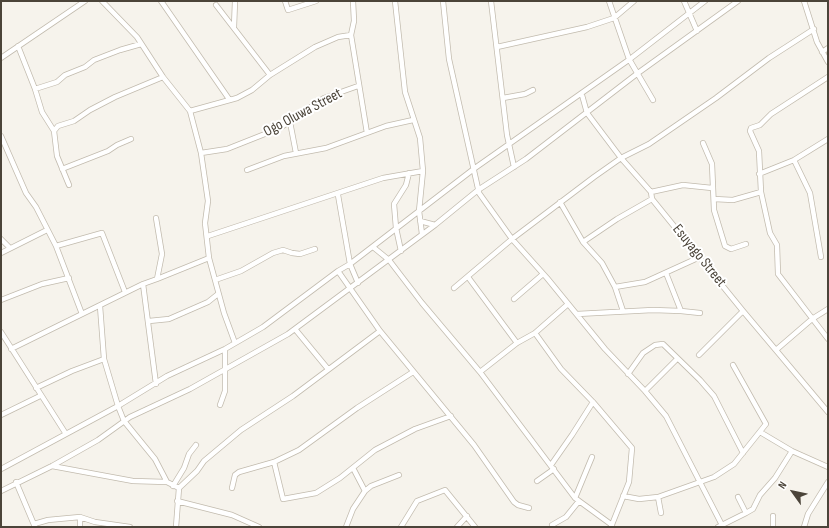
<!DOCTYPE html>
<html>
<head>
<meta charset="utf-8">
<style>
  body { margin:0 }
  #map { position:relative; width:829px; height:528px; overflow:hidden; background:#f6f3ec; font-family:"Sofia Sans Condensed",sans-serif }
  canvas { display:block }
  .frame { position:absolute; inset:0; border:2px solid #4b4439; pointer-events:none }
  .north { position:absolute; left:773px; top:472px; width:40px; height:40px; -webkit-text-stroke:3px #fff; paint-order:stroke; rotate:303deg; font-size:11px; font-weight:700; line-height:16px; text-align:center; color:#4b4439 }
  .north::after { content:''; display:block; margin:auto; width:14px; height:18px; background:#4b4439; clip-path:polygon(50% 0,100% 100%,50% 72%,0 100%) }
</style>
</head>
<body>
<div id="map">
<canvas width="829" height="528"></canvas>
<div class="frame"></div>
<div class="north">N</div>
</div>
<script>
const ctx = document.querySelector('canvas').getContext('2d');
ctx.lineJoin = 'round';
const toPath = rows => new Path2D(rows.map(r => 'M' + r).join(''));
function stroke(path, color, width, dash) { ctx.strokeStyle = color; ctx.lineWidth = width; ctx.lineCap = dash ? 'butt' : 'round'; ctx.setLineDash(dash || []); ctx.stroke(path); }
function drawText(font, color, halo, rows, align = 'center') {
  ctx.font = font + ' "Sofia Sans Condensed",sans-serif'; ctx.lineWidth = 4; ctx.setLineDash([]); ctx.textBaseline = 'middle'; ctx.strokeStyle = halo; ctx.fillStyle = color; for (const [text, x, y, turn = 0] of rows) {
    ctx.save(); ctx.translate(x, y); ctx.rotate((+turn || 0) * Math.PI / 180); ctx.textAlign = isNaN(turn) ? turn : align; if (halo) ctx.strokeText(text, 0, 0); ctx.fillText(text, 0, 0); ctx.restore();
  }
}
const minor = toPath([
  [102,1,137,37,163,77,190,111,201,153,208,201,205,223,209,258,157,279],
  [161,1,229,99],
  [285,1,288,10,316,1],
  [353,1,354,21,351,35,367,133],
  [395,1,405,92,420,138,423,171,419,211,422,234],
  [443,1,449,59,479,193,512,239,547,278,605,349,645,391,666,416,723,527],
  [491,1,507,135,514,167],
  [609,1,629,59,653,100],
  [684,1,697,31],
  [804,1,817,42,828,62],
  [216,5,270,75],
  [234,27,235,1],
  [18,46,35,89,42,112,54,131,57,156,69,185],
  [497,47,587,27,614,18,634,1],
  [822,52,828,48],
  [1,58,85,1],
  [828,77,771,114,760,125,751,128,750,131,759,151,761,192,770,233,777,245,778,274,828,339],
  [35,89,57,82,65,75,85,67,94,60,120,50,141,44],
  [582,95,587,113,621,158,651,192,652,199,743,311,828,412],
  [503,98,525,94,533,90],
  [190,111,237,98,252,90,270,75,315,47,338,37,351,35],
  [290,122,296,153],
  [54,131,58,126,74,121,90,110,115,97,163,77],
  [1,136,26,193,36,207,56,246,82,314],
  [703,143,712,164,714,210,725,246,731,249,746,244],
  [201,153,227,149,280,128,324,98,358,86],
  [794,160,810,193,821,257],
  [62,169,108,151,117,145,131,139],
  [247,170,284,156,326,148,386,126,413,120],
  [759,174,794,160,828,139],
  [651,192,683,185,712,188],
  [338,195,350,264,358,283],
  [714,199,733,200,761,192],
  [560,202,583,242,602,263,615,287,623,311],
  [420,221,435,225],
  [208,236,383,178,423,171],
  [1,239,10,248],
  [583,242,617,219,652,199],
  [56,246,102,233,125,292],
  [373,247,389,260,422,303,480,372,575,498,612,525],
  [401,251,396,228,394,204,406,185,409,173],
  [1,253,47,230],
  [209,258,224,313,235,343],
  [338,271,380,331,474,445,514,502,518,505,529,508],
  [666,273,681,311],
  [468,277,517,343],
  [215,280,241,271,273,253,283,250,292,253,300,254,315,249],
  [143,284,156,384],
  [615,287,645,282,700,257],
  [454,288,512,239,594,177,621,158,649,144,716,98,769,58,814,29],
  [514,299,543,274],
  [1,300,42,284,69,278],
  [100,306,104,359,118,406,124,421,155,459,167,482],
  [577,314,653,310,681,311,700,313],
  [149,321,169,319,208,302,218,294],
  [295,329,328,369],
  [1,332,66,434],
  [535,333,561,369,593,402,632,448,629,482,611,527],
  [11,349,143,284,157,279,162,254,156,218],
  [776,350,812,319,828,309],
  [699,355,743,311],
  [480,372,517,343,535,333,568,304],
  [628,374,643,353,655,345,663,344,700,380,714,396,743,453],
  [36,388,72,371,104,359],
  [645,391,677,359],
  [220,405,225,391,225,349],
  [1,415,40,396],
  [760,432,792,451,828,467],
  [274,462,283,499,316,493,340,478,375,450,415,429,451,416],
  [551,465,572,435,593,402],
  [52,466,133,481,167,482,179,488,197,471,204,461,241,430,293,396,380,331],
  [353,468,365,491],
  [1,469,118,406,167,376,225,349,263,327,338,271,350,264,475,168,630,59,705,1],
  [537,481,554,469],
  [16,482,35,527],
  [173,486,184,468,189,454,196,445],
  [232,488,235,475,239,472,274,462,299,450,357,408,413,372],
  [1,491,52,466,98,440,130,417,190,389,288,334,435,225,478,190,526,159,638,73,738,1],
  [623,496,639,499,658,497,714,477,734,464,766,424,733,365],
  [658,497,661,513],
  [575,498,592,457],
  [177,501,232,515,259,527],
  [746,513,753,509,760,495,775,478,792,451],
  [773,516,773,527],
  [80,517,80,527],
  [34,524,48,520,80,517,95,522,130,527],
  [552,525,566,517,579,501],
  [176,527,179,488],
  [346,527,353,509,365,491,371,486,399,475],
  [401,527,417,501,445,490,475,527],
  [457,527,467,516],
  [718,527,746,513,738,497],
  [804,527,808,514,828,482]
]);
stroke(minor, '#c2bbae', 6);
stroke(minor, '#fff', 4.5);
drawText('15px', '#4b4439', '#fff', [
  ["Ogo Oluwa Street",303,113,-28],
  ["Esuyago Street",699,256,51]
]);
</script>
</body>
</html>
